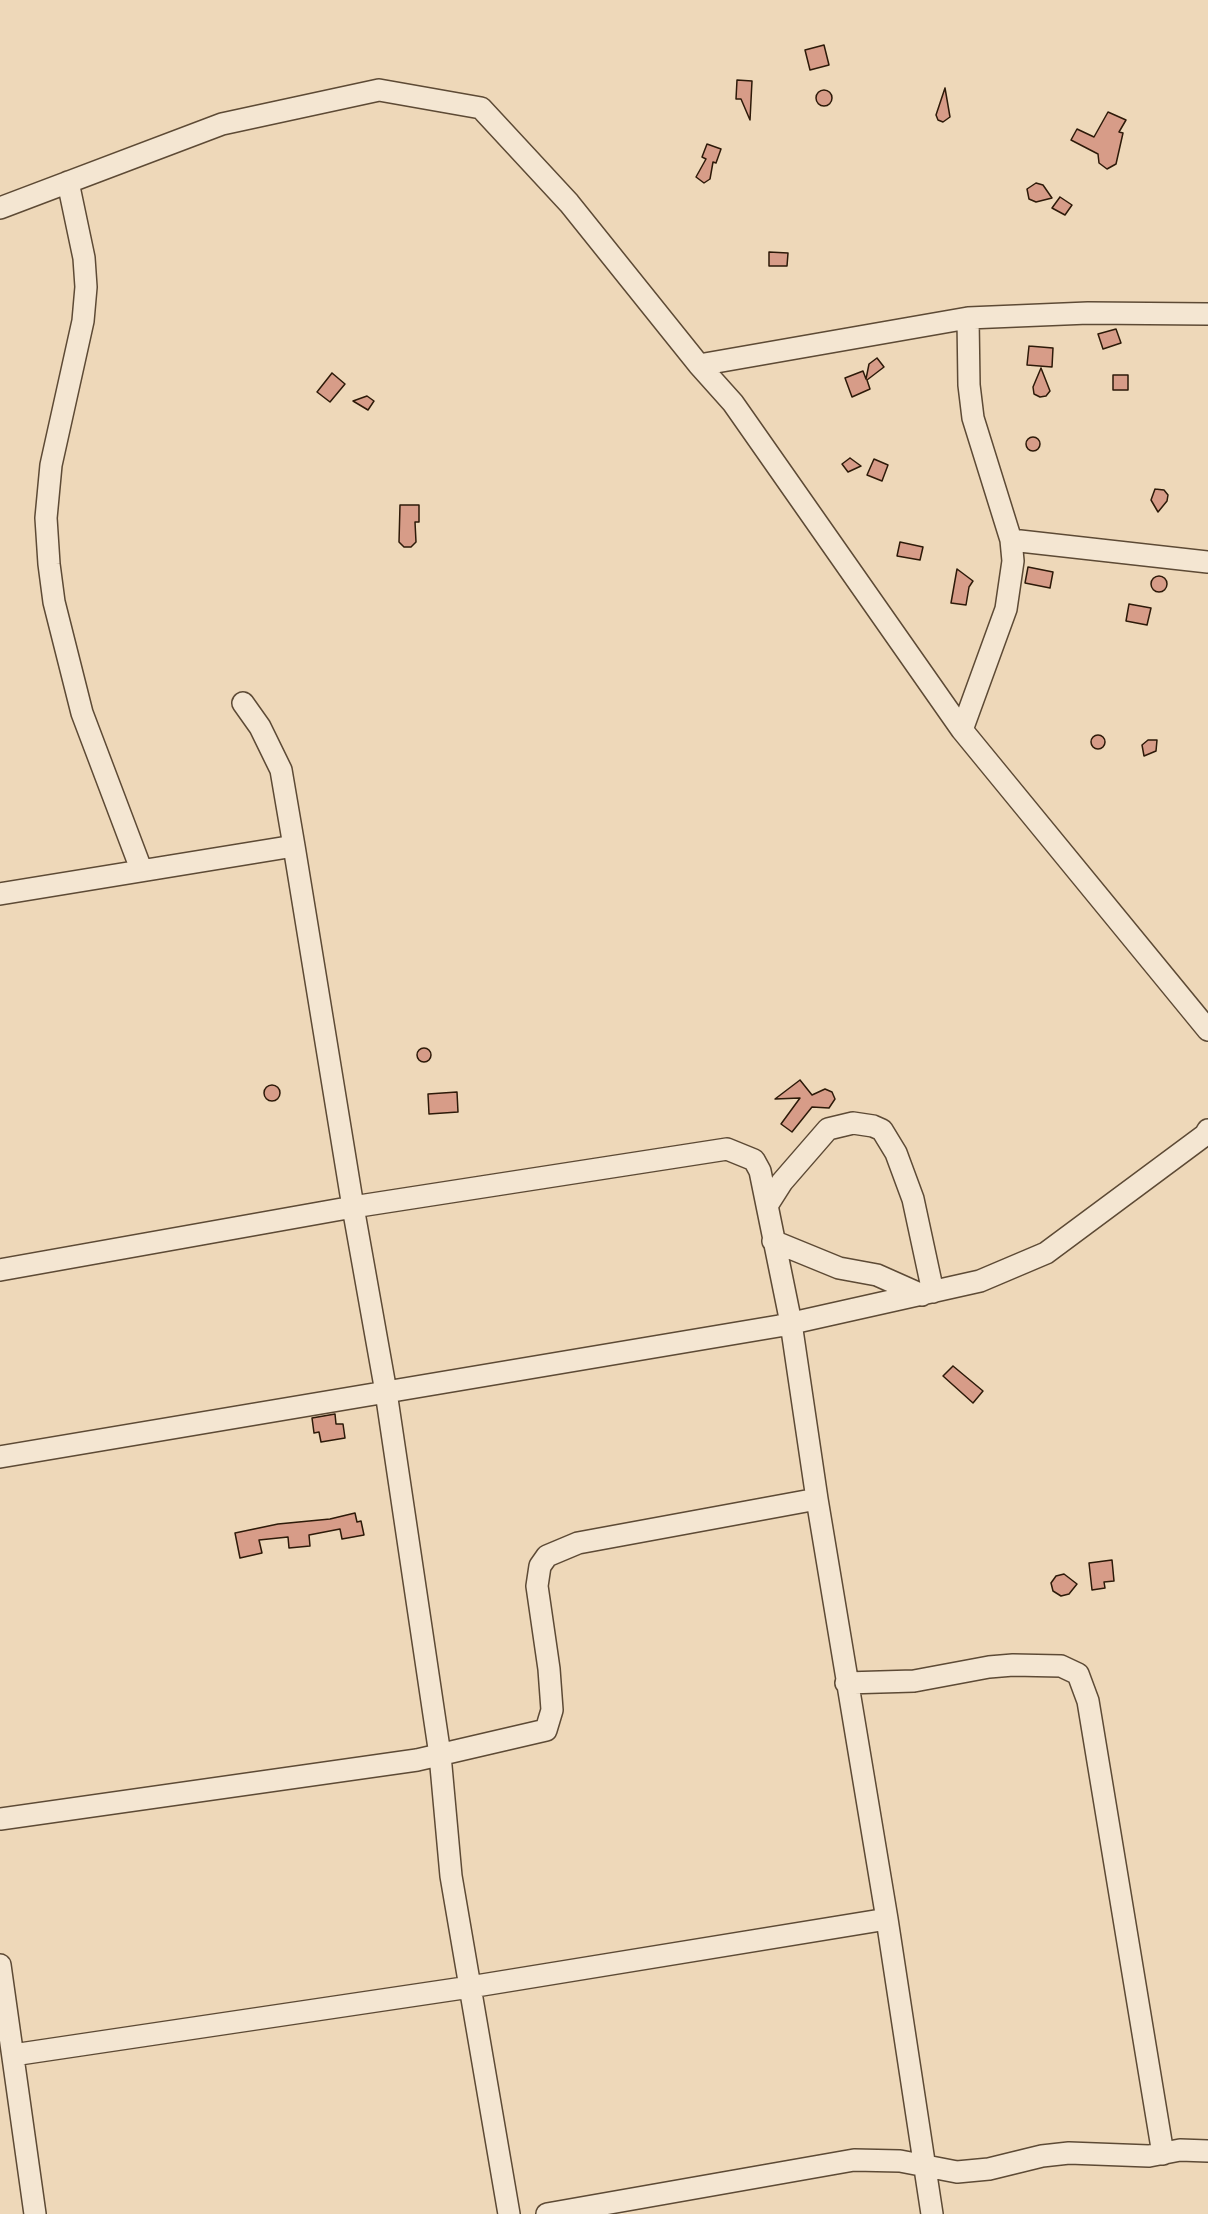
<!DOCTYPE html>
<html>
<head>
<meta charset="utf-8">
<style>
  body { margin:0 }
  canvas { display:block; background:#eed8b9 }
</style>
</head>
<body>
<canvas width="1208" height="2214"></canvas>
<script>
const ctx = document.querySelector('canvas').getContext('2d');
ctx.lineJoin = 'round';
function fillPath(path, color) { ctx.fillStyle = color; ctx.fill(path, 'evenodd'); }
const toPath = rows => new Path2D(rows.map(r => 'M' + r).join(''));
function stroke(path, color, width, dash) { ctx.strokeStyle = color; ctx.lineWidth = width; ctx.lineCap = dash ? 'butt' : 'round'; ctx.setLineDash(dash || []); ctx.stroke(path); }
const building = toPath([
  [824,45,829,65,810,70,805,50,824,45],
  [737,80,752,81,750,120,741,99,736,99,737,80],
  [945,88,950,117,943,122,938,120,936,115,945,88],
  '816 98a8 8 0 1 1 16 0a8 8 0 1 1-16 0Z',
  [1108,112,1126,120,1119,132,1123,133,1116,164,1107,169,1099,163,1098,154,1071,140,1077,129,1094,137,1108,112],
  [707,144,721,149,716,163,713,162,710,179,704,183,696,177,706,159,702,157,707,144],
  [1036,183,1043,185,1052,198,1036,202,1029,199,1027,189,1036,183],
  [1060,197,1072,205,1065,215,1052,208,1060,197],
  [769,252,788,253,787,266,769,266,769,252],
  [1116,329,1121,343,1103,349,1098,334,1116,329],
  [1029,346,1053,348,1052,367,1027,365,1029,346],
  [877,358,884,367,867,380,870,389,852,397,845,378,863,371,866,379,869,364,877,358],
  [1041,368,1050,391,1046,396,1040,397,1034,394,1033,387,1041,368],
  [332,373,345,384,330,402,317,392,332,373],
  [1113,375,1128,375,1128,390,1113,390,1113,375],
  [367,396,374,401,368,410,353,401,367,396],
  '1026 444a7 7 0 1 1 14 0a7 7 0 1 1-14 0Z',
  [850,458,861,466,848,472,842,464,850,458],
  [874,459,888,465,882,481,867,475,874,459],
  [1155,489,1164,490,1168,495,1167,501,1158,512,1151,500,1155,489],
  [400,505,419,505,419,522,415,522,416,542,411,547,404,547,399,542,400,505],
  [900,542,923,547,920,560,897,556,900,542],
  [1028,567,1053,572,1050,588,1025,583,1028,567],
  [957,569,973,581,969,587,966,605,951,603,957,569],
  '1151 584a8 8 0 1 1 16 0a8 8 0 1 1-16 0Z',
  [1129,604,1151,608,1147,625,1126,621,1129,604],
  '1091 742a7 7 0 1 1 14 0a7 7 0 1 1-14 0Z',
  [1148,740,1157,740,1156,751,1144,756,1142,745,1148,740],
  '417 1055a7 7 0 1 1 14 0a7 7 0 1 1-14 0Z',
  [800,1080,812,1095,825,1089,832,1092,835,1099,829,1108,812,1107,792,1132,781,1124,800,1098,775,1099,800,1080],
  '264 1093a8 8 0 1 1 16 0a8 8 0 1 1-16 0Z',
  [457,1092,458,1112,429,1114,428,1094,457,1092],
  [953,1366,983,1391,973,1403,943,1376,953,1366],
  [335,1414,336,1424,343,1424,345,1438,321,1442,319,1432,314,1433,312,1418,335,1414],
  [355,1513,357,1522,361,1521,364,1535,342,1539,340,1529,309,1535,310,1546,289,1548,288,1537,259,1540,262,1553,240,1558,235,1533,278,1524,330,1519,355,1513],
  [1112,1560,1114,1581,1104,1582,1105,1588,1092,1590,1089,1563,1112,1560],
  [1064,1574,1077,1584,1069,1594,1061,1596,1053,1591,1051,1583,1056,1576,1064,1574]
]);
fillPath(building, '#d79c88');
stroke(building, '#2d1a09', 1.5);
const minor = toPath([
  [68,182,84,258,86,287,83,321,51,465,46,518,49,564,54,602,82,713,141,869],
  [0,208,222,124,379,90,481,108,569,203,699,365,733,403,962,730,1208,1030],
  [699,365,968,318,1088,313,1208,314],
  [1011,540,1208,562],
  [243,703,260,727,281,770,294,846],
  [962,730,1006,609,1013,561,1011,540,973,418,969,385,968,318],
  [0,894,294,846,353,1207,386,1392,440,1755,451,1876,509,2214],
  [768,1204,782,1182,828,1129,853,1123,873,1126,882,1130,896,1153,913,1199,933,1292],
  [773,1241,839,1268,877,1275,922,1295],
  [0,1270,353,1207,727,1149,754,1160,760,1171,791,1323,817,1499,887,1919,932,2214],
  [0,1457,779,1326,980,1281,1046,1253,1205,1135,1208,1130],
  [846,1683,914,1681,989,1667,1013,1665,1061,1666,1078,1674,1088,1701,1163,2154],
  [0,1819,417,1760,546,1730,552,1710,549,1669,537,1586,540,1566,547,1556,578,1543,817,1499],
  [0,1965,35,2214],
  [13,2055,470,1987,887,1919],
  [547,2214,854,2160,900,2161,957,2172,989,2169,1042,2156,1069,2153,1149,2156,1180,2150,1208,2151]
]);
stroke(minor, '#5d4a35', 24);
stroke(minor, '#f4e6d2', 21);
</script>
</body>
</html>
